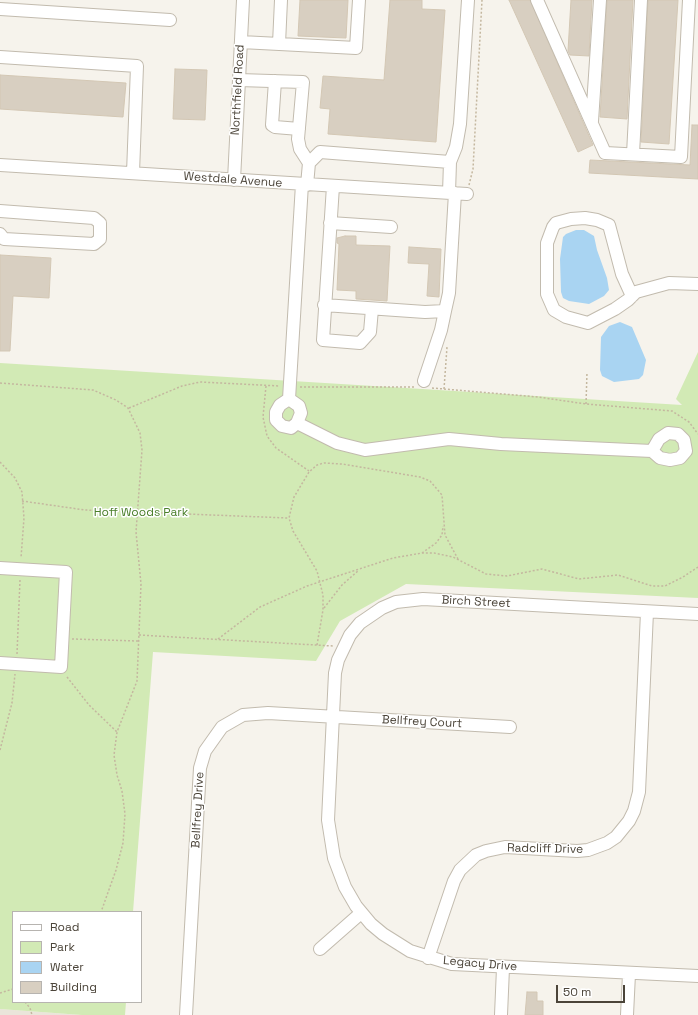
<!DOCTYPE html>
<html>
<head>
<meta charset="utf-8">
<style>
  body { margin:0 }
  #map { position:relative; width:698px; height:1015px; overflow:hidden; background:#f6f3ec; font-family:"Space Grotesk",sans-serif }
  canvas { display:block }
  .legend { position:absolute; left:12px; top:911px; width:130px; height:92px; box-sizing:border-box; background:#fff; border:1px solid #b7b4b0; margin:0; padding:5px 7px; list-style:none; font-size:12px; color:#4b4439 }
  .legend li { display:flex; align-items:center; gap:8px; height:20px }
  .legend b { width:20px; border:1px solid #b7b4b0 }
  .scale { position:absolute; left:556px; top:985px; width:69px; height:18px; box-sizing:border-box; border:2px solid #4b4439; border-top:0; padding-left:5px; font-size:12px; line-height:14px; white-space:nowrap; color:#4b4439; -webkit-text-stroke:3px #fff; paint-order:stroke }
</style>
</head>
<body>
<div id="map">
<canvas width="698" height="1015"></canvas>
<ul class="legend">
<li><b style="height:5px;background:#fff"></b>Road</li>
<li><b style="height:11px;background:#d2eab5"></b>Park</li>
<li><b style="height:11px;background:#a9d4f2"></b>Water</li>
<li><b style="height:11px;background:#d8cfc1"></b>Building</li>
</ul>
<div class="scale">50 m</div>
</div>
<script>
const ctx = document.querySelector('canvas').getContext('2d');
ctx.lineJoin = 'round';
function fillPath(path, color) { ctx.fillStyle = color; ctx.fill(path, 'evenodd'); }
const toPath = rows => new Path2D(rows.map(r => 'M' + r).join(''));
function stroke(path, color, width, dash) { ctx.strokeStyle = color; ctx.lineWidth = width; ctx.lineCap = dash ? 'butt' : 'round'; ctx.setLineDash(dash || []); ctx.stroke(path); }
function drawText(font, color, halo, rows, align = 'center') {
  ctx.font = font + ' "Space Grotesk",sans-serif'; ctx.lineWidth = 3; ctx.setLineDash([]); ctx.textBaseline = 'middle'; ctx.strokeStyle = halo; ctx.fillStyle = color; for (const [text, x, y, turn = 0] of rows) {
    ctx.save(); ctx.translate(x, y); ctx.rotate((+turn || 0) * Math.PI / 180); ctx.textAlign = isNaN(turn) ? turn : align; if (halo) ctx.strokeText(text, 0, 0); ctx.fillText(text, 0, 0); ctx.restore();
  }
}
fillPath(toPath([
  [0,1009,82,1015,0,1015]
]), '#eae5da');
fillPath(toPath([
  [698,352,698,598,406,584,340,621,316,661,153,652,133,912,13,912,13,1002,126,1002,125,1015,82,1015,0,1009,0,363,682,405,676,399]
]), '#d2eab5');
fillPath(toPath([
  [576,230,584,230,594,236,597,250,607,278,609,290,604,296,589,304,569,301,563,298,561,292,560,259,563,237,566,234],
  [620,322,632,327,646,360,643,375,639,379,614,382,602,376,600,370,601,337,609,326]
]), '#a9d4f2');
const building = toPath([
  [300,0,348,0,346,38,298,36,300,0],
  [390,0,422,0,422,9,445,10,436,142,328,134,330,109,320,108,323,76,384,80,390,0],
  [509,0,530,0,593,145,578,152,509,0],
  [571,0,592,0,589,56,570,55,568,51,571,0],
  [607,0,633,0,627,119,600,117,607,0],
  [648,0,678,0,669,144,641,142,648,0],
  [175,69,207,70,205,120,173,119,175,69],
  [0,75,126,83,123,117,0,109,0,75],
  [692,125,698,125,698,179,589,173,590,160,690,165,692,125],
  [345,236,356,236,356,245,390,246,387,301,356,299,356,291,337,290,339,244,337,243,337,238,345,236],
  [409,247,441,249,439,297,427,296,429,264,408,263,409,247],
  [0,255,51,258,49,298,13,296,10,351,0,351,0,255],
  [527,992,537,992,537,1001,543,1001,543,1015,525,1015,527,992]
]);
fillPath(building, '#d8cfc1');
stroke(building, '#d3c7b4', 1);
const minor = toPath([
  [537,0,605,153,681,157,689,0],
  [0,9,170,20],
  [241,42,356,48,359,0],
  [279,44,281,0],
  [0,57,137,66,133,173],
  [239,80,303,82,298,139,300,149,309,163,307,185],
  [275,81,272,125,275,127,299,129],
  [592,121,600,0],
  [633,154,641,0],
  [450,162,456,147,460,124,468,0],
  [309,163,320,152,450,162,449,193],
  [0,165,467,194],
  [234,180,243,0],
  [333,186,323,340,360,343,370,332,372,309],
  [0,211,94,218,100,223,100,239,94,244,4,239,0,234],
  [330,223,391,227],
  [632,296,622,274,609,225,597,220,585,218,571,219,556,223,553,227,547,243,547,294,554,310,566,317,588,323,615,309,628,300,636,292,669,283,698,284],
  [324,305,425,312,445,311,449,293,455,193],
  [424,381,441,330,445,311],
  [289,399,299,406,301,413,297,423,291,428,282,426,276,420,276,412,280,405,289,399,302,184],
  [297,423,337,443,365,450,449,439,501,444,652,451,660,458,670,460,680,458,686,451,684,440,678,434,668,433,659,439,652,451],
  [0,568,66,572,61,667,0,663],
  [698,614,423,599,396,602,382,608,360,623,350,635,338,660,335,673,328,820,334,858,345,887,356,906,371,924,383,934,410,951,452,964,698,976],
  [320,949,361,913],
  [428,958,454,881,460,870,476,855,486,851,505,847,577,851,588,850,607,843,616,837,629,821,634,811,639,792,647,612],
  [186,1015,200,768,205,751,222,727,243,715,268,713,510,727],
  [501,1015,503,968],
  [627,1015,629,974]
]);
stroke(minor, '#c2bbae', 14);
stroke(toPath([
  [469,185,473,169,482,0],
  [0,383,93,390,116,400,128,408,140,433,142,450,136,532,141,584,137,681,117,732,114,755,117,775,122,791,125,814,123,843,116,870,101,912],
  [266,386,263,417,267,436,276,448,309,471],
  [300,387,416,387],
  [432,388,538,397,586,404,672,411,689,422,698,434],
  [444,389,447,347],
  [586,404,587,372],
  [129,408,182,386,200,382,280,386],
  [0,462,15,478,22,492,24,518,21,558],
  [22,501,85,510,288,518],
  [422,553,436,543,442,535,443,526],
  [324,608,342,585,359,570],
  [139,635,333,646],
  [72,639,138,641],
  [218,639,260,607,307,586,393,558,422,553,434,553,453,557,486,574,507,576,542,569,579,579,618,575,652,586,665,586,683,577,698,567],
  [317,645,323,610,323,595,317,571,293,531,289,518,294,497,309,472,317,465,324,463,342,464,420,477,430,481,442,495,445,535,458,559],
  [17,654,20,580],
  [67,677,89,705,117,732],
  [0,750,12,703,15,674],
  [0,993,13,989],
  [25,1002,30,1008,32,1015]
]), '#c4b79f', 1.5, [2, 2]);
stroke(minor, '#fff', 12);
drawText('12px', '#4b4439', '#fff', [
  ["Northfield Road",238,90,-87],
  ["Westdale Avenue",233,180,4],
  ["Birch Street",476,602,3],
  ["Bellfrey Court",422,722,3],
  ["Bellfrey Drive",198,810,-87],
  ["Radcliff Drive",545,849,1],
  ["Legacy Drive",480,964,5]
]);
drawText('12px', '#4a7f2a', '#fff', [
  ["Hoff Woods Park",141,513]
]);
</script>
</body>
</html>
